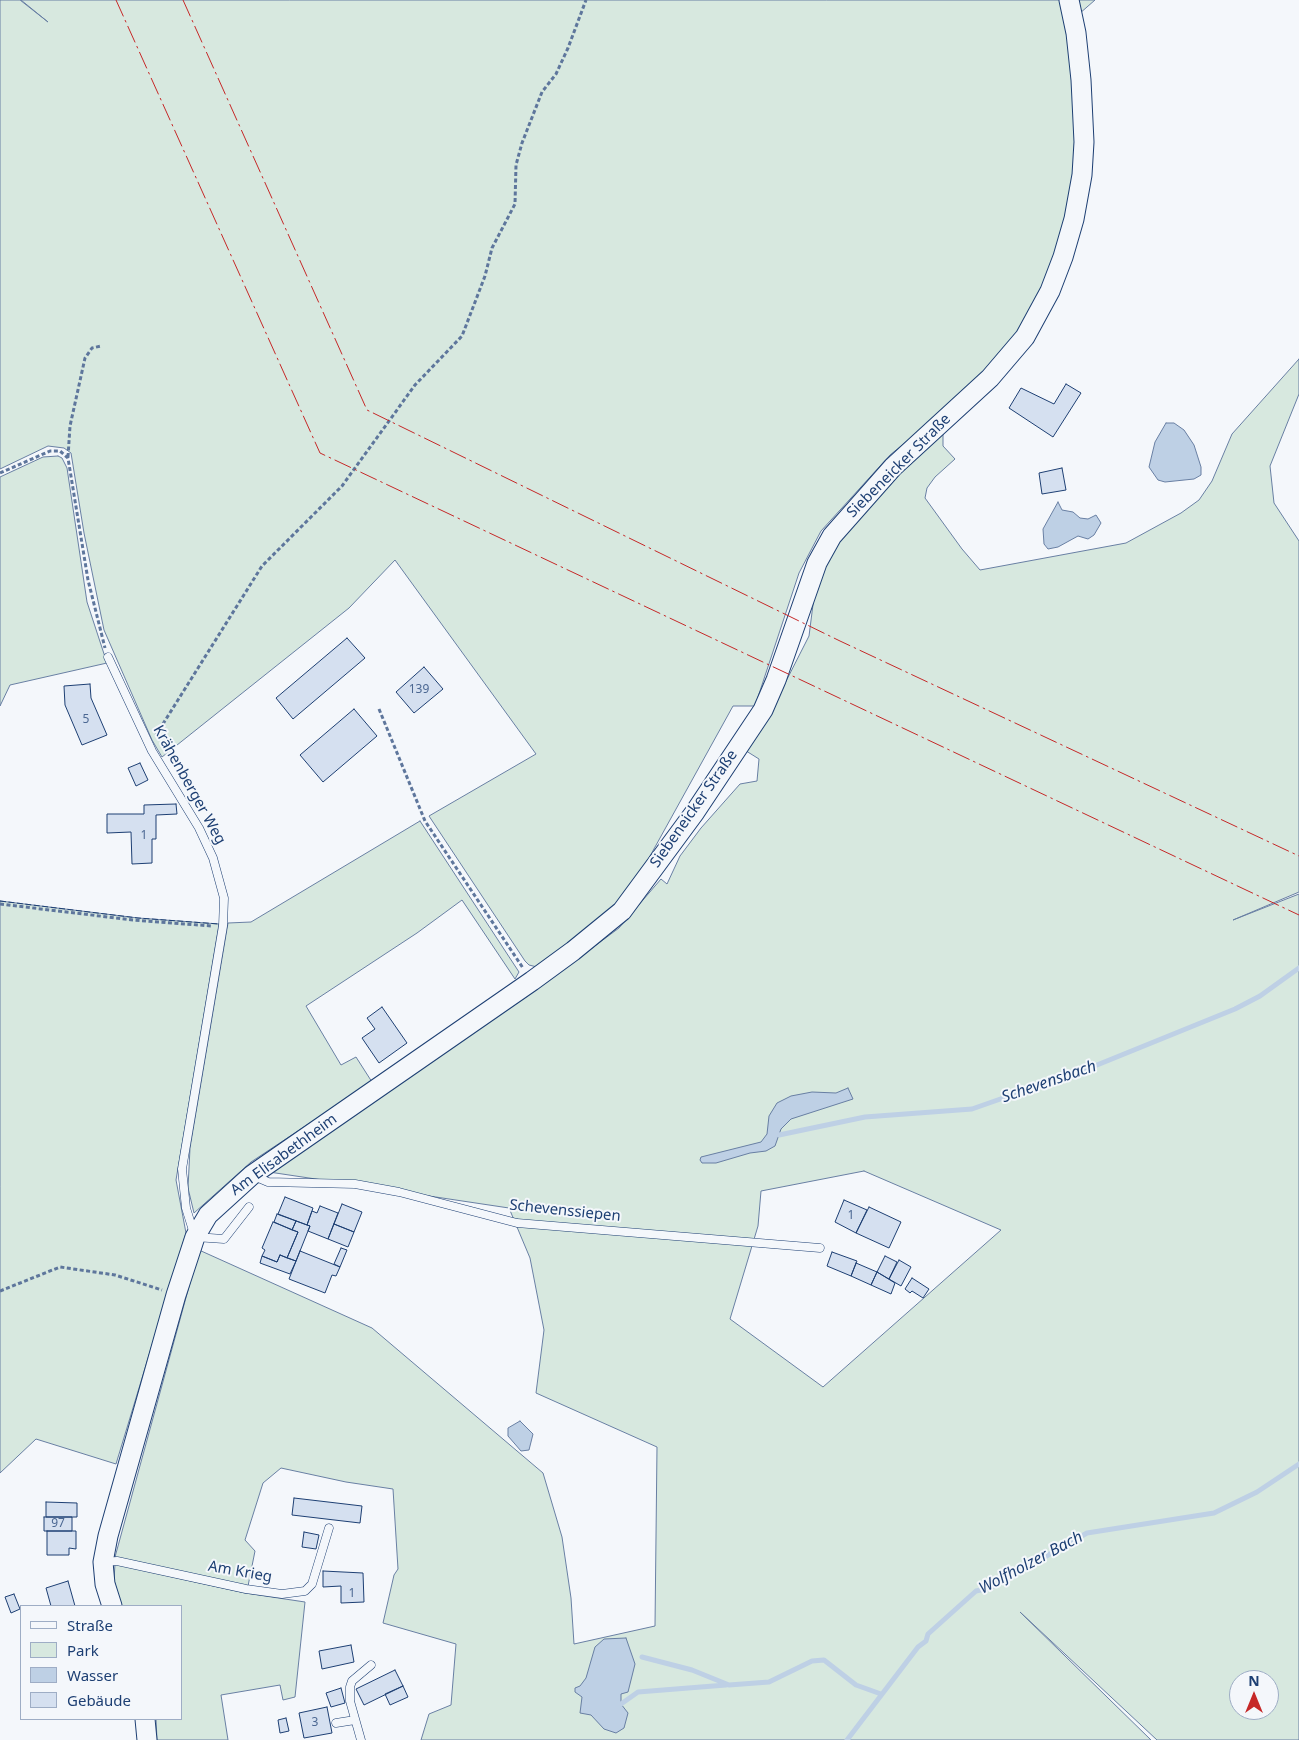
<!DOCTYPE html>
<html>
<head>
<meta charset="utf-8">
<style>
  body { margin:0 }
  #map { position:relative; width:1299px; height:1740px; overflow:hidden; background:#f4f7fb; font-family:"Noto Sans",sans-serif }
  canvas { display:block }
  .legend { position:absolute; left:20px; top:1605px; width:162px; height:115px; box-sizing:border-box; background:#f4f7fb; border:1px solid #9eadc5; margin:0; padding:6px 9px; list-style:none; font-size:15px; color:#1d3f73 }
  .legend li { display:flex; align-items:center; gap:10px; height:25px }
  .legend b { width:25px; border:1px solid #9eadc5 }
  .north { position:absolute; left:1229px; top:1670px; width:50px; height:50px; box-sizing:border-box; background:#f4f7fb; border:1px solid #9eadc5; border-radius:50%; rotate:0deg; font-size:14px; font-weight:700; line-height:20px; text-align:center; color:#1d3f73 }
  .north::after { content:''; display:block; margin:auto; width:18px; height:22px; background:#c62828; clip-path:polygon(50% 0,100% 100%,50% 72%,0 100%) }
</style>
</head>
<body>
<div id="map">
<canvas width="1299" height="1740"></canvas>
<ul class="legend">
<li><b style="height:6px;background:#f4f7fb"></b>Straße</li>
<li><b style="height:14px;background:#d7e8df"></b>Park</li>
<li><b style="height:14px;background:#bed0e5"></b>Wasser</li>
<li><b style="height:14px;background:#d5e0f0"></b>Gebäude</li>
</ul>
<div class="north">N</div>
</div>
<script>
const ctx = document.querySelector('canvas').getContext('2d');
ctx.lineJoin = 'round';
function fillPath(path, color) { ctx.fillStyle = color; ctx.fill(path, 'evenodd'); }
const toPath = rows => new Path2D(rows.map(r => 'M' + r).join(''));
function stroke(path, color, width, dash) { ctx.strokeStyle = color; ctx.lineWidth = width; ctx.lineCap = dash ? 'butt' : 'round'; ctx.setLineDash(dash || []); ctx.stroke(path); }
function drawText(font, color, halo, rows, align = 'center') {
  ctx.font = font + ' "Noto Sans",sans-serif'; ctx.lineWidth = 4; ctx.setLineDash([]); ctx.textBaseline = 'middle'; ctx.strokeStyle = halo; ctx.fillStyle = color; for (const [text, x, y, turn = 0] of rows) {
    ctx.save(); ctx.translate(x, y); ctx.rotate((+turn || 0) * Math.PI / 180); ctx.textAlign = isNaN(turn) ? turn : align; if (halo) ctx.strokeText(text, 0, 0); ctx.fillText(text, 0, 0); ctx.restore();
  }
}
const green = toPath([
  [0,0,20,0,48,22,21,0,1095,0,1079,14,1074,71,1075,172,1057,254,1024,324,977,384,890,455,821,531,799,573,755,706,733,706,634,885,601,921,537,967,529,965,525,961,429,816,536,754,395,560,349,608,162,757,152,740,104,630,84,533,71,453,64,448,48,446,0,469,0,0],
  [1299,359,1299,394,1270,466,1274,503,1299,541,1299,892,1233,920,1299,894,1299,1740,1157,1740,1020,1612,1151,1740,421,1740,429,1714,451,1705,456,1644,383,1623,394,1575,398,1569,393,1489,346,1482,281,1468,263,1483,245,1540,255,1551,248,1586,115,1557,199,1250,372,1328,543,1473,562,1537,571,1598,574,1644,655,1626,657,1447,536,1393,544,1330,530,1258,509,1208,269,1172,526,997,619,928,661,879,667,884,680,856,701,828,740,784,757,781,759,759,743,749,777,699,809,636,816,581,842,536,943,428,943,446,955,459,935,477,927,488,925,498,962,549,980,570,1126,543,1181,513,1199,500,1212,481,1232,434,1299,359],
  [864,1171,1001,1230,823,1387,730,1319,758,1226,761,1191,864,1171],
  [1239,1680,1269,1680,1269,1710,1239,1710,1239,1680],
  [58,456,62,458,67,468,87,602,107,663,10,685,0,706,0,477,43,457,58,456],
  [420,821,519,972,515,979,462,900,417,933,306,1006,341,1065,356,1057,372,1082,251,1162,194,1213,188,1188,190,1148,228,923,251,922,420,821],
  [0,901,138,918,219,924,176,1180,186,1233,116,1464,36,1439,0,1473,0,901],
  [115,1564,245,1593,305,1602,295,1697,283,1700,280,1685,221,1695,228,1740,157,1740,156,1719,181,1719,181,1606,121,1606,114,1580,115,1564]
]);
fillPath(green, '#d7e8df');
stroke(green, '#687fa3', 1);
const water = toPath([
  [1166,423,1174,423,1184,430,1194,445,1201,467,1201,475,1194,479,1165,482,1158,480,1149,467,1155,442,1166,423],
  [1058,502,1062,510,1073,512,1080,518,1088,519,1096,515,1101,523,1094,535,1088,539,1078,536,1058,547,1048,549,1044,544,1043,529,1058,502],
  [848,1088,853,1099,791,1119,781,1129,775,1146,766,1151,750,1153,716,1163,702,1163,700,1160,701,1157,761,1142,767,1134,769,1116,777,1103,791,1096,812,1092,836,1093,848,1088],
  [520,1421,533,1434,529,1450,521,1451,508,1436,508,1428,520,1421],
  [626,1638,635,1664,628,1692,621,1694,621,1704,628,1713,624,1728,616,1733,604,1729,591,1715,580,1713,582,1697,575,1692,575,1688,580,1686,586,1678,595,1647,604,1639,626,1638]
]);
fillPath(water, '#bed0e5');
stroke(water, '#687fa3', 1);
stroke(toPath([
  [779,1135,865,1117,972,1109,1097,1065,1235,1009,1260,996,1299,968],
  [642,1657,692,1670,729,1685,769,1682,812,1661,824,1660,856,1685,881,1694],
  [621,1704,638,1692,726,1685],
  [847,1740,918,1647,926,1641,928,1634,976,1591,990,1588,1087,1533,1214,1513,1257,1492,1299,1464]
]), '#bed0e5', 5);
const building = toPath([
  [1066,384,1081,393,1053,437,1009,408,1021,388,1054,404,1066,384],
  [1062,468,1066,490,1042,494,1039,473,1062,468],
  [347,638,365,658,293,719,276,698,347,638],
  [424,667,443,689,414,713,396,692,424,667],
  [90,684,91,698,107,735,82,745,65,705,64,686,90,684],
  [354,709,377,736,323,782,300,755,354,709],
  [140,763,148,780,136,786,128,768,140,763],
  [176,804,177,814,156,815,156,839,152,839,152,863,132,864,131,832,107,833,107,814,144,814,144,805,176,804],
  [382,1007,407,1043,379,1063,362,1038,375,1029,367,1018,382,1007],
  [285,1197,313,1208,307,1225,278,1214,285,1197],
  [844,1200,867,1210,856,1233,835,1222,844,1200],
  [342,1204,362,1212,354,1232,334,1224,342,1204],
  [320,1206,338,1213,328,1239,308,1231,310,1226,307,1225,312,1211,317,1213,320,1206],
  [869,1207,901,1222,889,1248,856,1233,869,1207],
  [277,1214,296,1221,292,1230,274,1222,277,1214],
  [296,1221,310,1226,296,1261,287,1258,298,1232,292,1230,296,1221],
  [273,1222,298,1232,287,1258,280,1255,277,1262,262,1256,265,1250,262,1248,273,1222],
  [334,1224,354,1232,348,1247,328,1239,334,1224],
  [341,1248,347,1250,340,1267,334,1264,341,1248],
  [300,1251,340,1267,336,1276,332,1275,325,1293,289,1279,300,1251],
  [832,1252,857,1261,851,1276,827,1266,832,1252],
  [280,1255,296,1261,290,1274,260,1263,262,1256,277,1262,280,1255],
  [885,1256,897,1262,889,1279,877,1272,885,1256],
  [899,1260,911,1267,901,1286,889,1279,899,1260],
  [856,1263,877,1272,871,1285,851,1276,856,1263],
  [877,1272,895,1283,891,1294,871,1285,877,1272],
  [912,1278,929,1289,923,1298,912,1291,910,1293,905,1289,912,1278],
  [294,1498,362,1506,360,1523,292,1515,294,1498],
  [46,1502,77,1503,77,1517,46,1517,46,1502],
  [44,1517,72,1517,72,1531,44,1531,44,1517],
  [47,1531,76,1531,76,1549,69,1548,69,1555,47,1555,47,1531],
  [304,1532,319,1535,316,1549,302,1547,304,1532],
  [323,1571,363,1573,364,1602,341,1603,341,1586,323,1587,323,1571],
  [68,1581,75,1606,51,1606,46,1588,68,1581],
  [14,1594,20,1609,11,1613,5,1597,14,1594],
  [351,1645,354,1662,322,1669,319,1651,351,1645],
  [395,1670,403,1686,364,1705,356,1689,395,1670],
  [403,1686,408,1697,390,1705,385,1694,403,1686],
  [341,1688,345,1703,331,1707,326,1693,341,1688],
  [327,1707,332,1733,304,1738,299,1713,327,1707],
  [286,1718,289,1731,280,1733,278,1720,286,1718]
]);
fillPath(building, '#d5e0f0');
stroke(building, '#1d3f73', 1);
const service = toPath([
  [108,657,152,751,199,828,213,858,224,898,223,926,182,1169,186,1208,195,1237,224,1239,249,1207],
  [254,1176,268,1182,355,1184,399,1192,517,1223,820,1248],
  [103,1562,117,1561,246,1589,282,1594,305,1591,312,1584,329,1528],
  [336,1723,355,1720],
  [361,1740,350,1701,350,1687,352,1681,371,1665]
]);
const tertiary = toPath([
  [112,1606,105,1584,103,1562,108,1536,176,1295,195,1237,208,1215,252,1175,532,981,573,951,622,911,695,812,763,710,776,680,817,563,832,536,893,467,990,378,1025,337,1050,291,1063,257,1074,219,1082,175,1084,142,1081,80,1076,33,1069,0],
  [145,1719,147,1740]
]);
stroke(service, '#1d3f73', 9);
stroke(tertiary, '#1d3f73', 21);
stroke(toPath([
  [68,457,70,426,85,358,92,348,101,346],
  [0,473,50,451,60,451,68,458,88,580,105,648],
  [379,709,425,821,523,968],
  [156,735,262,566,342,486,415,385,462,336,485,276,492,248,515,204,516,165,522,143,542,92,556,74,568,48,586,0],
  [0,904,133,920,212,926],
  [0,1291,60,1267,115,1275,162,1290]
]), '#5e769c', 3, [4, 2.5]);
stroke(service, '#f4f7fb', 8);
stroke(tertiary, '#f4f7fb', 19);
stroke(toPath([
  [0,901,138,918,219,924]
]), '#1d3f73', 1, [6, 2.5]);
stroke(toPath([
  [116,0,320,453,1299,915],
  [183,0,367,410,840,641,1299,856]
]), '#c62828', 1, [18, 4, 2.5, 4]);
drawText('12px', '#4b6792', null, [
  ["139",419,690],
  ["5",86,720],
  ["1",144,836],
  ["1",851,1216],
  ["97",58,1524],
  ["1",352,1594],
  ["3",315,1723]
]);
drawText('15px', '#1d3f73', '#f4f7fb', [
  ["Siebeneicker Straße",899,466,-45],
  ["Krähenberger Weg",189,785,61],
  ["Siebeneicker Straße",694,809,-55],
  ["Am Elisabethheim",284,1155,-36],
  ["Schevenssiepen",565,1211,6],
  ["Am Krieg",240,1572,10]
]);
drawText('italic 16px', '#1d3f73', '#f4f7fb', [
  ["Schevensbach",1049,1082,-19],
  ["Wolfholzer Bach",1031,1563,-28]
]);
</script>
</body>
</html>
